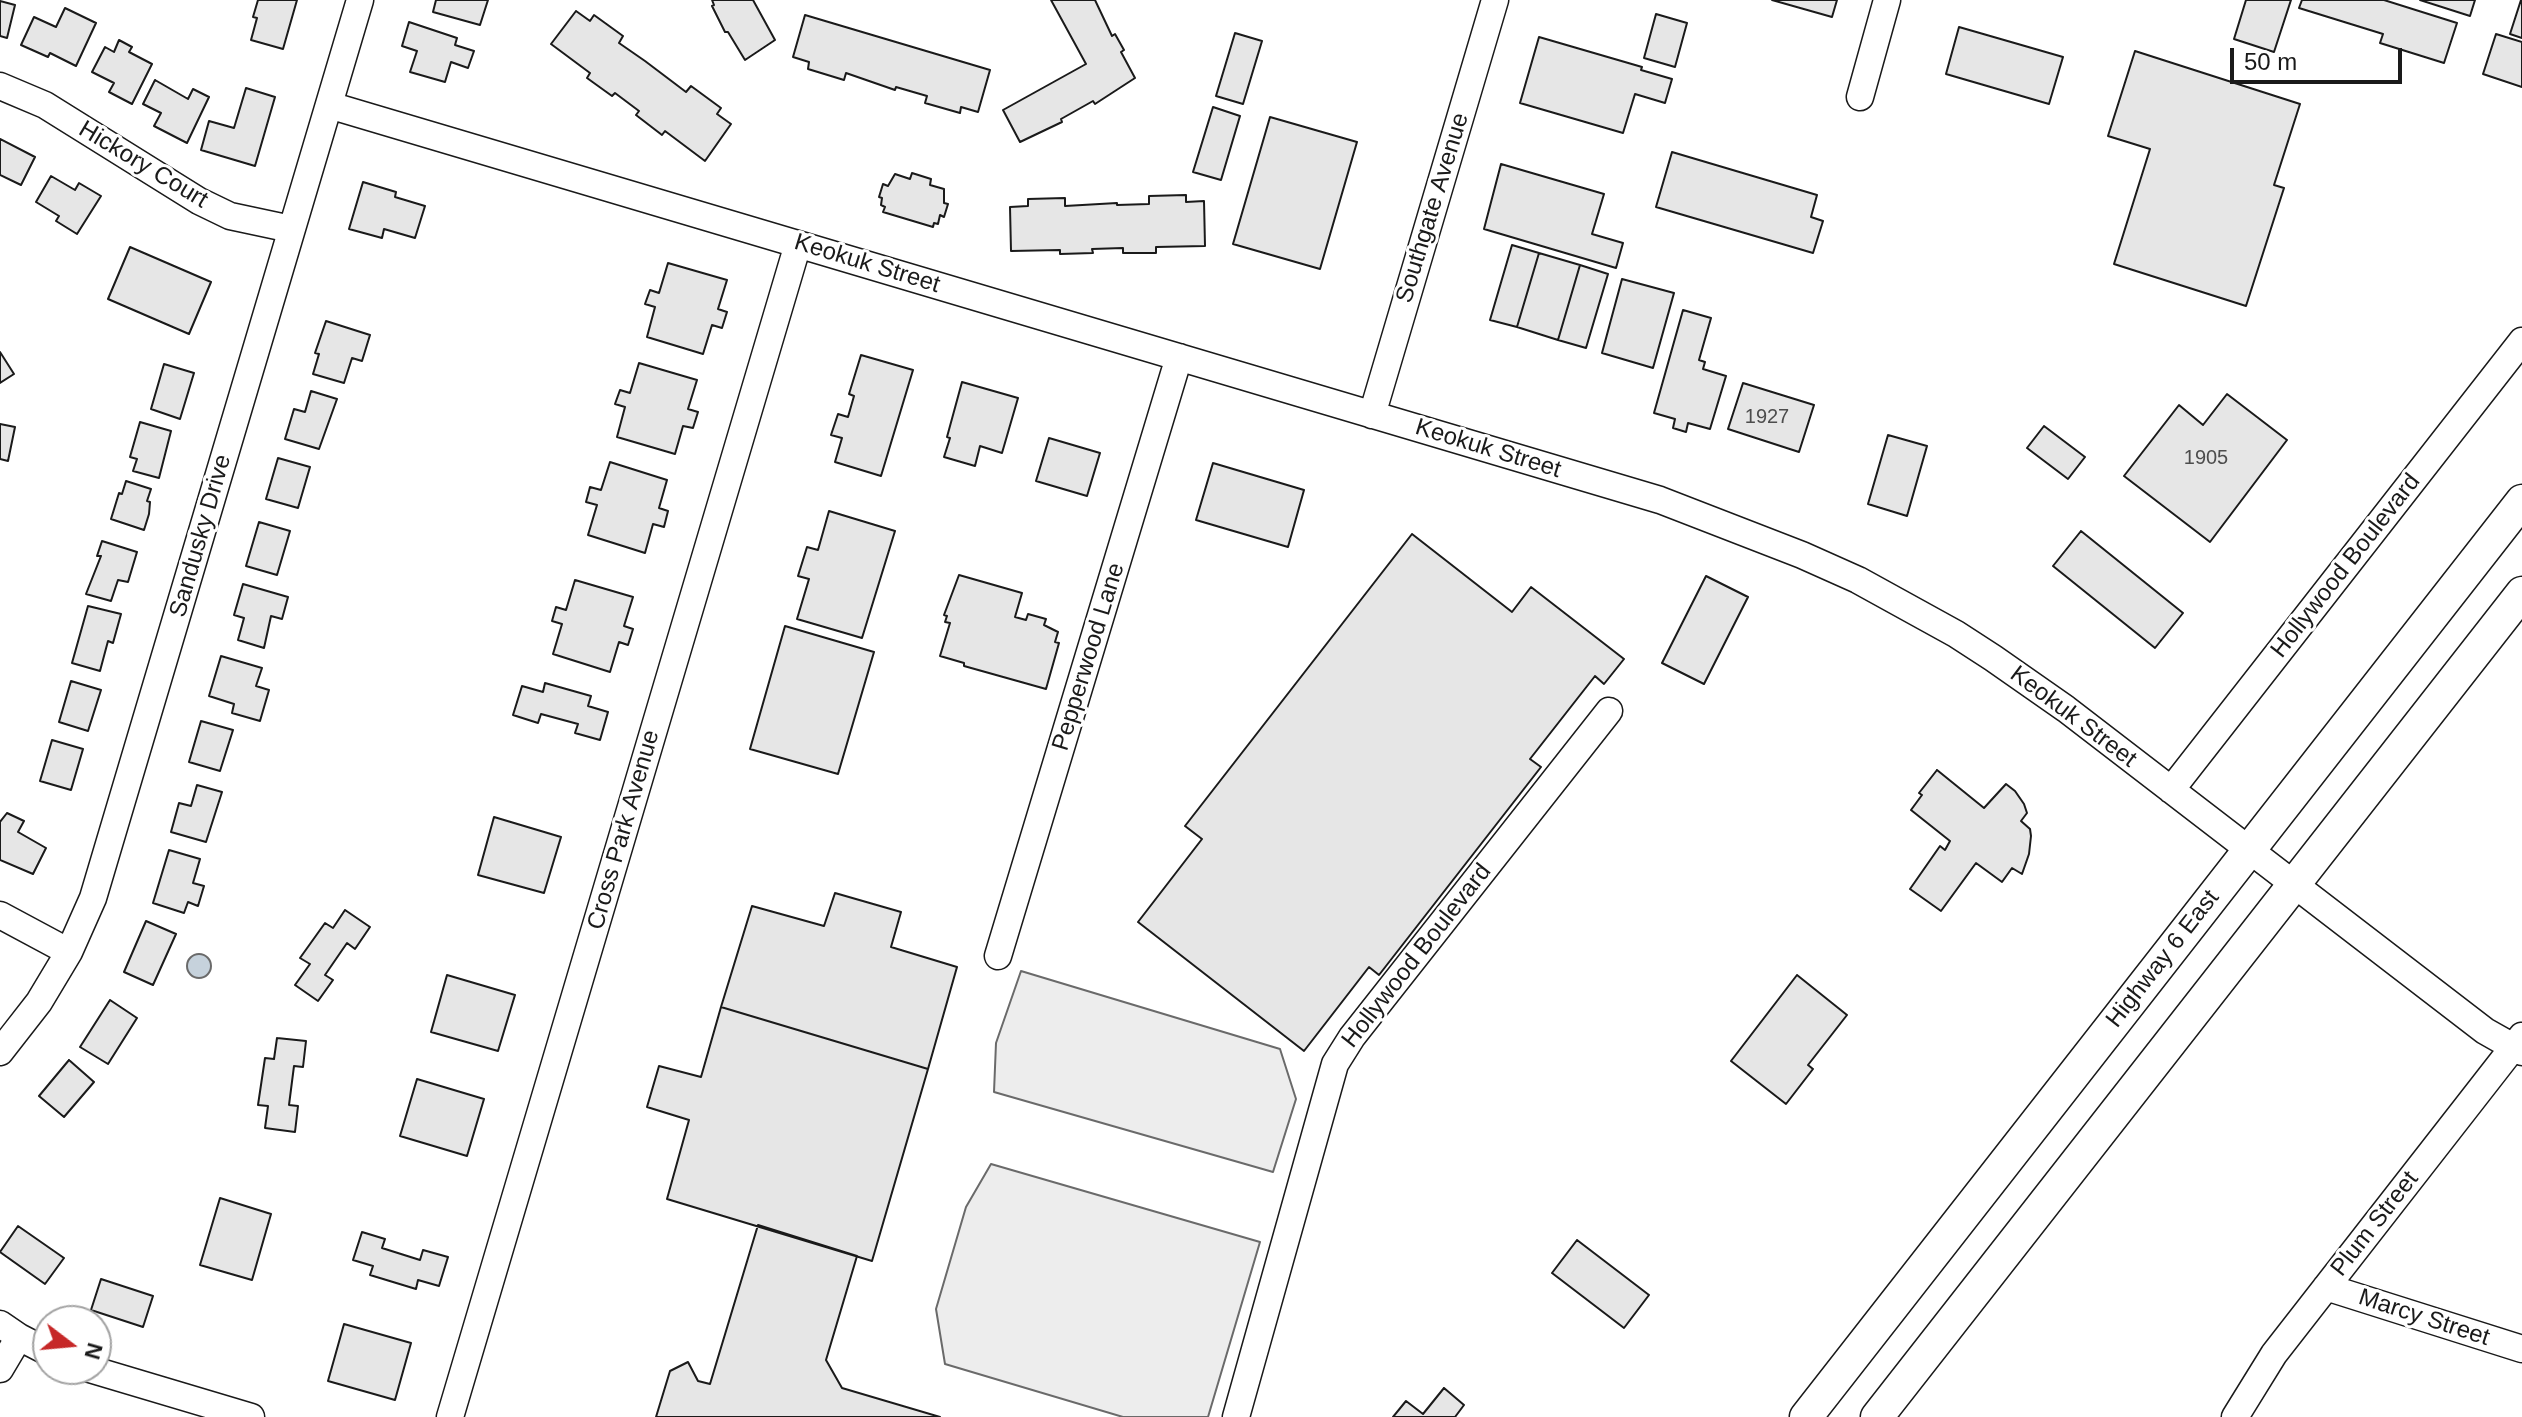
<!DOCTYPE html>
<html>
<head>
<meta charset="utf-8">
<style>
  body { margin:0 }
  #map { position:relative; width:2522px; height:1417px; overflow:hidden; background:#fff; font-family:Arial,sans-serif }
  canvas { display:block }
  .north { position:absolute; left:32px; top:1305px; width:80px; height:80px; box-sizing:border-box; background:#fff; border:2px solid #a3a3a3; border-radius:50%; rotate:106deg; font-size:22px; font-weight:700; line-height:32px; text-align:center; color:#1a1a1a }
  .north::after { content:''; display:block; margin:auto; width:28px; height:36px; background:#c62828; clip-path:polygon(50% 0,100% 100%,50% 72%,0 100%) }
  .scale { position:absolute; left:2230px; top:48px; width:172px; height:36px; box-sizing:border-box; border:4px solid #1a1a1a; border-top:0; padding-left:10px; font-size:24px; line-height:28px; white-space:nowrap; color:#1a1a1a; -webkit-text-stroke:6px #fff; paint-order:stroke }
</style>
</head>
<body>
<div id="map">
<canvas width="2522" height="1417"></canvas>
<div class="north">N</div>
<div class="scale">50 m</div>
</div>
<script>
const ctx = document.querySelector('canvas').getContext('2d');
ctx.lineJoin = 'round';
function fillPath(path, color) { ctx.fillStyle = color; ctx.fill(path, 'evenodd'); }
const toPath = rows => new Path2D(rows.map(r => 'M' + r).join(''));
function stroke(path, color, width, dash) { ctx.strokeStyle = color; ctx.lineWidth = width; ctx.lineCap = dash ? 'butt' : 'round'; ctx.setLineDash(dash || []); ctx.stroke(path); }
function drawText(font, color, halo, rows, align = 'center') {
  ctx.font = font + ' Arial,sans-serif'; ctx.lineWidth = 6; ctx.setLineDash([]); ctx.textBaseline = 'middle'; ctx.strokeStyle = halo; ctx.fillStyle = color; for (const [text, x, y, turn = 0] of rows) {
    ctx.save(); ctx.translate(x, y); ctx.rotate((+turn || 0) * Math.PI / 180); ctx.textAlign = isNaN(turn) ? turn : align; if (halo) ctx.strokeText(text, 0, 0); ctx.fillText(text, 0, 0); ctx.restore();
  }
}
const parking = toPath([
  [1021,971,1280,1049,1296,1099,1273,1172,994,1092,996,1043,1021,971],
  [991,1164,1260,1242,1208,1417,1123,1417,945,1364,936,1309,966,1207,991,1164]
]);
fillPath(parking, '#ededed');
stroke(parking, '#6a6a6a', 2);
const water = toPath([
  '187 966a12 12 0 1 1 24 0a12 12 0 1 1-24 0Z'
]);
fillPath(water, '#c6d2dc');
stroke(water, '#6a6a6a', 2);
const building = toPath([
  [258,0,297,0,283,49,251,40,257,18,253,17,258,0],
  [436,0,488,0,480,25,433,12,436,0],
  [712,0,753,0,775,40,745,60,728,32,725,32,712,6,714,5,712,0],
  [1051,0,1095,0,1112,36,1115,34,1124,50,1121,52,1135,78,1095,104,1093,101,1061,119,1062,122,1020,142,1003,110,1086,64,1051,0],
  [1772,0,1837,0,1832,17,1772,0],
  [2246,0,2291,0,2274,52,2234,39,2246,0],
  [2302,0,2384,0,2457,23,2444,63,2380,43,2383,34,2299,8,2302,0],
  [2420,0,2475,0,2470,16,2420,0],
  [2521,0,2522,0,2522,38,2510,34,2521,0],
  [0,1,15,5,7,38,0,36,0,1],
  [65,8,96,23,76,66,50,53,48,57,21,45,34,17,56,27,65,8],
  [576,11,590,21,594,15,623,36,619,43,645,61,686,92,691,86,721,108,717,114,731,124,705,161,665,131,662,135,636,115,639,111,615,93,612,96,587,78,590,73,551,44,576,11],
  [1656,14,1687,23,1675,67,1644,58,1656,14],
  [805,15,990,70,978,112,961,107,960,113,925,103,927,96,896,87,895,90,846,73,844,80,808,69,809,62,793,57,805,15],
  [409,22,457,38,455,45,474,51,468,68,451,62,445,82,410,72,417,51,402,46,409,22],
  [1959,27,2063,57,2049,104,1946,74,1959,27],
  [1235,33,1262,41,1243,104,1216,96,1235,33],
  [2496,34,2522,42,2522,87,2483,74,2496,34],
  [1539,37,1642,67,1641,70,1672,79,1665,103,1635,94,1623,133,1520,103,1539,37],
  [119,40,132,47,129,52,152,64,132,104,109,92,114,83,92,72,105,47,114,52,119,40],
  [2135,51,2300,104,2274,185,2284,188,2246,306,2114,264,2150,149,2108,136,2135,51],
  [155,80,188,99,193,89,209,97,187,143,154,126,161,113,143,104,155,80],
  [246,88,275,97,255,166,201,150,209,121,234,128,246,88],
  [1213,107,1240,116,1221,180,1193,172,1213,107],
  [1270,117,1357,142,1320,269,1233,244,1270,117],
  [0,139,35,157,21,185,0,175,0,139],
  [1672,152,1817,195,1811,217,1823,221,1813,253,1656,207,1672,152],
  [1501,164,1604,194,1592,234,1623,243,1616,268,1484,229,1501,164],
  [912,173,931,179,930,185,944,189,944,203,948,204,944,217,940,215,938,224,934,223,933,227,883,212,885,207,881,205,882,198,879,197,883,184,888,186,895,174,910,179,912,173],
  [51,176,75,190,79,183,101,196,77,234,56,221,59,216,36,202,51,176],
  [363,182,396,192,395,197,425,206,415,238,384,229,382,238,349,229,363,182],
  [1186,195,1186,202,1204,201,1205,246,1156,247,1156,253,1123,253,1123,248,1092,249,1093,253,1060,254,1060,250,1011,251,1010,207,1028,206,1028,199,1065,198,1065,206,1117,203,1117,205,1149,204,1149,196,1186,195],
  [1512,245,1539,253,1517,327,1490,320,1512,245],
  [130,247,211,282,189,334,108,299,130,247],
  [1539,253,1580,265,1558,340,1517,327,1539,253],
  [668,263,727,280,718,309,727,312,722,328,712,325,703,354,647,337,655,307,645,304,650,290,659,293,668,263],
  [1580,265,1608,274,1586,348,1558,340,1580,265],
  [1622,279,1674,293,1653,368,1602,353,1622,279],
  [1683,310,1711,318,1699,360,1705,362,1703,369,1726,376,1710,429,1688,423,1686,432,1673,428,1675,419,1654,413,1683,310],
  [326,321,370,335,362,361,352,358,344,383,313,374,319,354,315,353,326,321],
  [0,352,14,374,0,383,0,352],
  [861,355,913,370,881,476,835,462,842,438,831,435,838,414,848,417,854,396,849,394,861,355],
  [639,363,697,380,688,409,698,412,693,428,683,426,675,454,617,437,625,407,615,404,620,390,630,393,639,363],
  [164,364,194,373,180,419,151,409,164,364],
  [962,382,1018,398,1002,453,980,446,975,466,944,457,950,438,947,437,962,382],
  [1743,383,1814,405,1799,452,1728,429,1743,383],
  [311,391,337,399,319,449,285,439,294,409,305,412,311,391],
  [2227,394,2287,440,2210,542,2124,476,2179,405,2203,425,2227,394],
  [140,422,171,431,159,478,133,471,137,459,130,457,140,422],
  [0,424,15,427,8,461,0,459,0,424],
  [2044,426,2085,457,2068,479,2027,448,2044,426],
  [1888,435,1927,446,1907,516,1868,504,1888,435],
  [1049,438,1100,453,1087,496,1036,481,1049,438],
  [278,458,310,467,298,508,266,499,278,458],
  [610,462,667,480,659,508,668,511,664,527,653,524,645,553,588,535,597,505,586,502,590,487,601,490,610,462],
  [1213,463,1304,490,1288,547,1196,520,1213,463],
  [126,481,151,489,147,501,150,502,149,514,144,530,111,519,119,493,122,494,126,481],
  [829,511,895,531,862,638,797,619,809,579,798,576,807,547,818,550,829,511],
  [259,522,290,531,277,575,246,566,259,522],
  [2081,531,2183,613,2155,648,2053,566,2081,531],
  [1412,534,1512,612,1531,587,1624,659,1604,684,1595,676,1530,759,1541,767,1379,975,1369,967,1304,1051,1138,922,1202,839,1185,826,1412,534],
  [102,541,137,552,128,582,118,580,111,601,86,594,101,556,97,556,102,541],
  [959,575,1022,593,1015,617,1026,620,1028,614,1046,619,1044,625,1058,632,1055,642,1059,643,1046,689,964,666,964,663,940,656,950,623,945,622,947,616,944,615,959,575],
  [1706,576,1748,597,1704,684,1662,663,1706,576],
  [575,580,633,597,624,626,633,629,628,645,619,642,610,672,553,654,562,624,552,621,556,607,566,610,575,580],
  [243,584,288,597,282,619,271,616,264,648,238,640,244,618,234,615,243,584],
  [88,606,121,614,113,643,108,641,100,671,72,663,88,606],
  [785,626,874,652,838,774,750,749,785,626],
  [221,656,262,668,256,686,269,690,260,721,232,713,234,704,209,696,221,656],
  [71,681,101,690,88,731,59,722,71,681],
  [545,683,591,696,588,706,608,712,600,740,575,733,578,724,541,714,538,723,513,715,522,686,543,692,545,683],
  [201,721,233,730,220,771,189,762,201,721],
  [52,740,83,749,71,790,40,781,52,740],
  [1937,770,1984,808,2006,784,2015,791,2024,804,2027,813,2021,821,2030,829,2031,836,2029,854,2022,874,2012,868,2002,882,1976,863,1941,911,1910,889,1940,846,1945,850,1950,841,1911,810,1922,795,1919,793,1937,770],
  [197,785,222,792,206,842,171,832,179,803,191,806,197,785],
  [7,813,24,821,18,832,46,848,33,874,0,860,0,822,7,813],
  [494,817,561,837,544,893,478,875,494,817],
  [169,850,200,859,193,883,204,886,198,906,188,902,184,913,153,903,169,850],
  [835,893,901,912,891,947,957,967,928,1069,721,1007,752,906,824,926,835,893],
  [345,910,370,927,355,949,347,943,325,975,333,980,318,1001,295,985,310,964,300,958,325,923,333,928,345,910],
  [146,921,176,934,153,985,124,972,146,921],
  [447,975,515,995,498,1051,431,1032,447,975],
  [1797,975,1847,1015,1808,1065,1813,1069,1786,1104,1731,1061,1797,975],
  [110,1000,137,1018,108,1064,80,1047,110,1000],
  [721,1007,928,1069,872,1261,667,1199,689,1120,647,1107,659,1066,701,1077,721,1007],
  [277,1038,306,1041,303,1067,294,1066,289,1105,298,1106,295,1132,265,1128,268,1106,258,1105,265,1058,274,1059,277,1038],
  [69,1060,94,1082,64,1117,39,1096,69,1060],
  [417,1079,484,1099,467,1156,400,1136,417,1079],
  [220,1198,271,1214,252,1280,200,1265,220,1198],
  [758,1225,857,1256,826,1360,842,1388,940,1417,656,1417,670,1371,688,1362,698,1381,710,1384,758,1225],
  [18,1226,64,1258,45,1284,0,1252,18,1226],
  [362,1232,385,1239,382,1248,420,1260,423,1250,448,1257,439,1286,418,1280,416,1289,370,1275,373,1266,353,1260,362,1232],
  [1577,1240,1649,1295,1624,1328,1552,1273,1577,1240],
  [101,1279,153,1296,143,1327,91,1310,101,1279],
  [344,1324,411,1343,395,1400,328,1381,344,1324],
  [1444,1388,1464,1405,1455,1417,1393,1417,1406,1401,1423,1414,1444,1388]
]);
fillPath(building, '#e6e6e6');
stroke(building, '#1a1a1a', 2);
const minor = toPath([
  [0,86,45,105,199,201,230,216,291,229],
  [1860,97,1887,0],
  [329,105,1660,500,1802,555,1858,580,1956,634,1993,658,2066,709,2485,1031,2522,1052],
  [1372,415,1495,0],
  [2171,790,2522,341],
  [0,915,69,952],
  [998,956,1179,357],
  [0,1052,39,1002,69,952,93,898,360,0],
  [2326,1287,2522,1349],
  [0,1324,19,1337,48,1352],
  [0,1369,19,1337],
  [90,1369,251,1417],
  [450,1417,798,244],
  [1236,1417,1335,1064,1352,1037,1609,711],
  [2235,1417,2274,1354,2522,1036]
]);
const major = toPath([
  [1806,1417,2522,501],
  [1877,1417,2522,593]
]);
stroke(minor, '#1a1a1a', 29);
stroke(major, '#1a1a1a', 35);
stroke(minor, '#fff', 26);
stroke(major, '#fff', 32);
drawText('20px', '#4d4d4d', null, [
  ["1927",1767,417],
  ["1905",2206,458]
]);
drawText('24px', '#1a1a1a', '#fff', [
  ["Hickory Court",143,165,31],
  ["Southgate Avenue",1433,208,-73],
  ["Keokuk Street",867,264,17],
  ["Keokuk Street",1488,449,17],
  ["Sandusky Drive",201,536,-74],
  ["Hollywood Boulevard",2346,566,-52],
  ["Pepperwood Lane",1089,657,-73],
  ["Keokuk Street",2073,717,37],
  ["Cross Park Avenue",624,830,-74],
  ["Hollywood Boulevard",1417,956,-52],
  ["Highway 6 East",2163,959,-52],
  ["Plum Street",2375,1224,-52],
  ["Marcy Street",2424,1318,18]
]);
</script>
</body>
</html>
